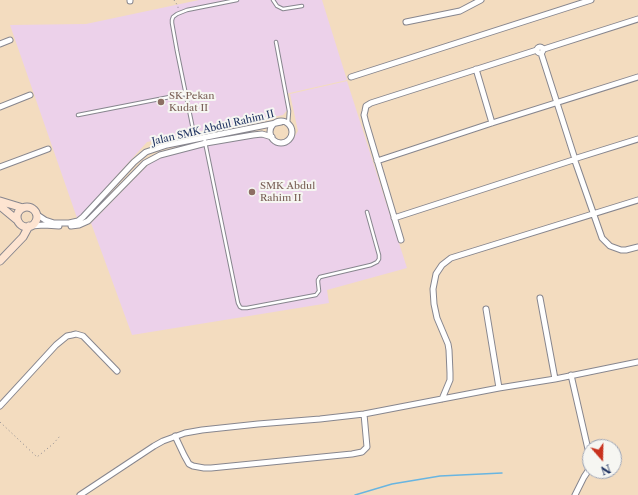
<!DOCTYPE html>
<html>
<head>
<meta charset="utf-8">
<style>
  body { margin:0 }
  #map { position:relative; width:638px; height:495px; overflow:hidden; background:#f3dcbf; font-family:"Libre Caslon Text",serif }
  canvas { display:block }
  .north { position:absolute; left:582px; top:439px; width:40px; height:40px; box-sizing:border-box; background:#f6f6f2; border:1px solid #9ea6b7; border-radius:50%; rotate:160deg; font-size:11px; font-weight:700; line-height:16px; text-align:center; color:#1b2f5e }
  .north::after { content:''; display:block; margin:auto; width:14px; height:18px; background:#c8321e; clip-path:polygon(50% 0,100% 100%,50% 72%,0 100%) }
</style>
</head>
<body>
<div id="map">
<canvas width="638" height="495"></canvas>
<div class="north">N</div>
</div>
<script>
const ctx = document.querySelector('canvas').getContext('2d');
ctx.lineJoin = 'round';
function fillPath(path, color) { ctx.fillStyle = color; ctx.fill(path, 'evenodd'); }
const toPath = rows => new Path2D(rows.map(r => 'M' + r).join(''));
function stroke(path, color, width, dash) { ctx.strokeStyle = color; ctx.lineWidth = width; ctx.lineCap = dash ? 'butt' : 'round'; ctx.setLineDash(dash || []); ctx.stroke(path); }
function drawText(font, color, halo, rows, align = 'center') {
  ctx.font = font + ' "Libre Caslon Text",serif'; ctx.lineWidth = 4; ctx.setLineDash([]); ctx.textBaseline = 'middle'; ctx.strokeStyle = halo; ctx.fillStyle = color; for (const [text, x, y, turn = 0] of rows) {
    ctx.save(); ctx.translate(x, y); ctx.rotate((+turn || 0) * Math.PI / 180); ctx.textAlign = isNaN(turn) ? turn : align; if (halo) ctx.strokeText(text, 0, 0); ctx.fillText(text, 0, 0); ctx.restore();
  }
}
fillPath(toPath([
  [199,0,322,0,347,80,285,94,288,109,283,115,147,142,81,215,77,218,10,25,86,24],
  [347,81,407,268,327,290,329,303,132,335,91,223,152,161,170,153,261,135,280,145,292,141,298,131,290,94]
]), '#ecd1ea');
stroke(toPath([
  [355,495,392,484,440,476,502,473]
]), '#68b5e1', 1.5);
const lane = toPath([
  [273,0,277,6,283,9,302,6],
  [276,42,289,111,288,124],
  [78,115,185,94],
  [204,137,238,303,240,307,242,308,247,308,316,295,319,291,318,282,318,280,320,277,371,265,377,262,379,259,379,255,367,212],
  [195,139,177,51,172,23,172,20,173,17,177,14,187,10,237,0]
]);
const street = toPath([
  [130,1,130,0],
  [406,22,460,11,481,0],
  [0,44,10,40],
  '537 50a3 3 0 1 1 6 0a3 3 0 1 1-6 0Z',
  [544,49,638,19],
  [541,53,574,156],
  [476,69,492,123],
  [351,77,591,0],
  [0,107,30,95],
  '270 132a11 11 0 1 1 22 0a11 11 0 1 1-22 0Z',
  [577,158,638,139],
  [377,161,492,123,638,77],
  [575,161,602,238,610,246,621,250,626,250,638,247],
  [0,167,48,149],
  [36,214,45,220,54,223,69,223,78,221,83,217,134,162,146,152,167,145,281,122],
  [394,218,573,160],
  [31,226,44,225,59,226],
  [71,226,79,225,88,221,145,163,160,155,206,143,253,135,262,134,272,137],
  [401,240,366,123,364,115,365,111,366,106,371,103,537,50],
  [540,298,555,379],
  [486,309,499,388],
  [571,375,590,458],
  [442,399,450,380,450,373,449,350,448,344,437,318,434,304,433,289,436,274,442,265,451,258,638,200],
  [0,406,56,345,67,336,72,335,76,334,83,336,117,371],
  [175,436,184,455,189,464,193,466,204,468,211,468,352,454,362,452,367,447,364,414],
  [80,495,154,446,163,441,185,433,202,430,258,424,320,419,364,414,499,388,555,379,638,362],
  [575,495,584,477,590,468]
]);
const secondary = toPath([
  [0,201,23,208],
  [0,206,17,220],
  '17 217a10 10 0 1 1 20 0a10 10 0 1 1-20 0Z',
  [0,261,23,237,29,226]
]);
stroke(lane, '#87868e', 4.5);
stroke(street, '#87868e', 7);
stroke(secondary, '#87868e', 9);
stroke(toPath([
  [174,0,178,6,178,8],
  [0,422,37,457,53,444,60,436]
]), '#87868e', 1, [1, 3]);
stroke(lane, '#fff', 2.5);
stroke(street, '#fff', 5);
stroke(secondary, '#fde4d1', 7);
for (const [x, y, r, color] of [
  [161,102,4,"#8d6e63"],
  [252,192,4,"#8d6e63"]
]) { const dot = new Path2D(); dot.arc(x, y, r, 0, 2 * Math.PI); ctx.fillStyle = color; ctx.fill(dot); stroke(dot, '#f6f6f2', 1.5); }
drawText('10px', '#785e54', '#f6f6f2', [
  ["SK Pekan",169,96],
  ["Kudat II",169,108],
  ["SMK Abdul",260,186],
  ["Rahim II",260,198]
], 'left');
drawText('10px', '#1b2f5e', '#f6f6f2', [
  ["Jalan SMK Abdul Rahim II",213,128,-13]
]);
</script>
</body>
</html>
